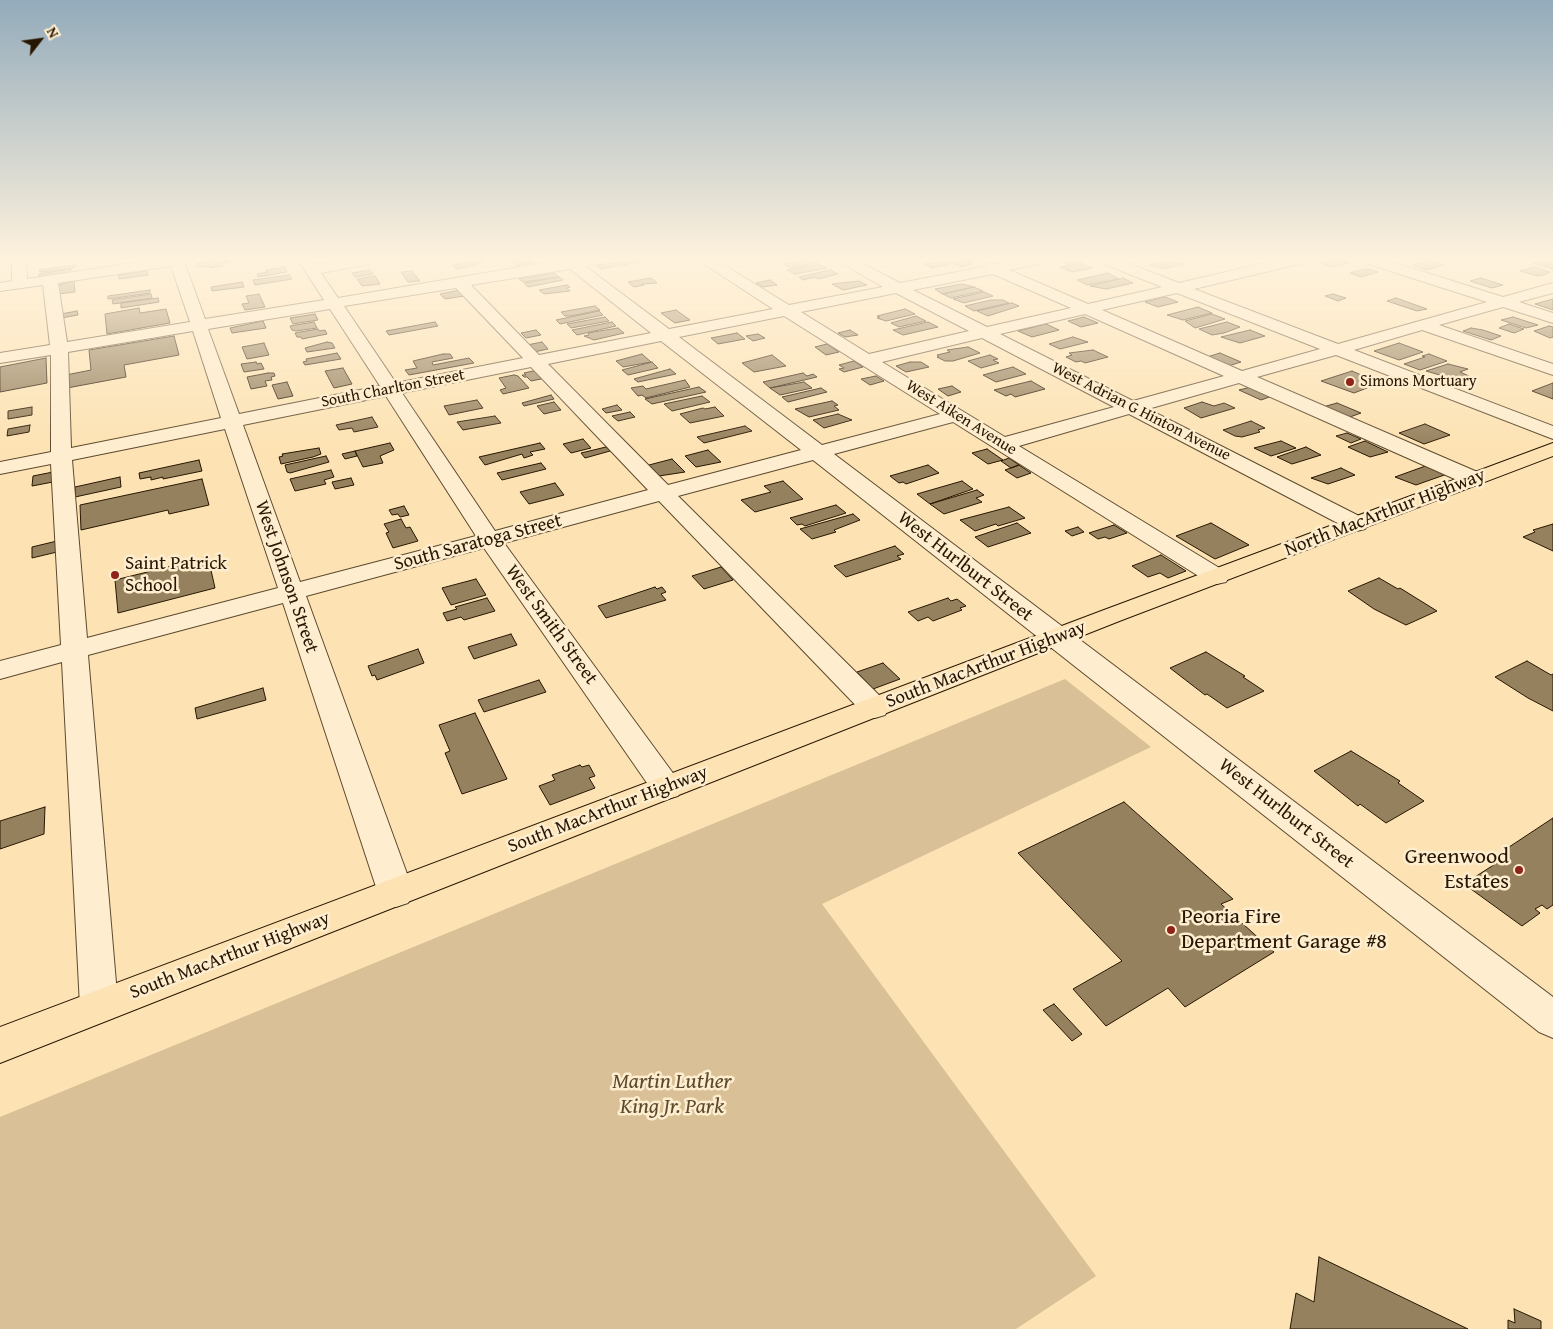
<!DOCTYPE html>
<html>
<head>
<meta charset="utf-8">
<style>
  body { margin:0 }
  #map { position:relative; width:1553px; height:1329px; overflow:hidden; background:#fde3b4; font-family:"Gentium Book Plus",serif }
  canvas { display:block }
  .north { position:absolute; left:15px; top:15px; width:50px; height:50px; -webkit-text-stroke:4px #feedce; paint-order:stroke; rotate:60deg; font-size:14px; font-weight:700; line-height:20px; text-align:center; color:#271601 }
  .north::after { content:''; display:block; margin:auto; width:18px; height:22px; background:#271601; clip-path:polygon(50% 0,100% 100%,50% 72%,0 100%) }
</style>
</head>
<body>
<div id="map">
<canvas width="1553" height="1329"></canvas>
<div class="north">N</div>
</div>
<script>
const ctx = document.querySelector('canvas').getContext('2d');
ctx.lineJoin = 'round';
function fillPath(path, color) { ctx.fillStyle = color; ctx.fill(path, 'evenodd'); }
const toPath = rows => new Path2D(rows.map(r => 'M' + r).join(''));
function stroke(path, color, width, dash) { ctx.strokeStyle = color; ctx.lineWidth = width; ctx.lineCap = dash ? 'butt' : 'round'; ctx.setLineDash(dash || []); ctx.stroke(path); }
function drawText(font, color, halo, rows, align = 'center') {
  ctx.font = font + ' "Gentium Book Plus",serif'; ctx.lineWidth = 5; ctx.setLineDash([]); ctx.textBaseline = 'middle'; ctx.strokeStyle = halo; ctx.fillStyle = color; for (const [text, x, y, turn = 0] of rows) {
    ctx.save(); ctx.translate(x, y); ctx.rotate((+turn || 0) * Math.PI / 180); ctx.textAlign = isNaN(turn) ? turn : align; if (halo) ctx.strokeText(text, 0, 0); ctx.fillText(text, 0, 0); ctx.restore();
  }
}
fillPath(toPath([
  [1065,679,1151,747,822,904,1096,1276,1016,1329,0,1329,0,1117]
]), '#d9c096');
const building = toPath([
  [215,260,233,261,222,264,223,266,210,268,209,266,198,267,197,263,215,260],
  [479,260,482,263,463,268,456,269,452,265,479,260],
  [512,260,530,260,533,263,517,266,512,260],
  [637,260,640,262,601,269,596,265,637,260],
  [801,260,816,260,820,262,791,268,783,264,801,260],
  [946,260,970,260,974,262,969,263,972,264,961,267,946,260],
  [1167,260,1184,264,1163,269,1150,265,1167,260],
  [1331,260,1342,260,1350,263,1332,267,1320,263,1331,260],
  [1429,260,1444,265,1426,270,1413,265,1429,260],
  [944,261,951,264,932,268,925,264,944,261],
  [1073,261,1081,263,1092,268,1072,272,1060,267,1070,265,1065,263,1073,261],
  [1544,261,1553,263,1553,269,1533,263,1544,261],
  [819,264,827,268,795,274,787,270,819,264],
  [75,265,75,267,71,269,40,272,39,270,75,265],
  [284,267,287,272,258,277,257,274,267,272,266,270,284,267],
  [1534,267,1550,272,1544,275,1537,276,1520,271,1534,267],
  [70,269,71,273,39,278,39,274,70,269],
  [1364,269,1370,269,1378,272,1361,277,1350,273,1364,269],
  [370,270,373,274,355,277,352,273,370,270],
  [830,270,838,274,818,279,815,277,803,280,799,277,830,270],
  [147,271,148,275,119,279,118,275,147,271],
  [412,271,420,281,408,282,401,272,412,271],
  [554,273,559,277,523,282,519,279,554,273],
  [1108,273,1119,279,1087,285,1077,280,1108,273],
  [289,275,292,279,255,285,253,280,289,275],
  [375,276,380,284,362,286,357,279,375,276],
  [559,277,563,280,528,287,524,283,559,277],
  [651,278,657,283,642,284,644,285,634,287,628,282,651,278],
  [1123,278,1133,283,1106,289,1090,286,1123,278],
  [1481,278,1503,285,1492,288,1470,281,1481,278],
  [770,280,777,285,763,287,756,283,770,280],
  [74,281,75,292,58,294,58,285,74,281],
  [859,281,867,285,843,290,832,284,859,281],
  [242,282,244,287,212,291,211,287,242,282],
  [962,284,974,287,942,294,935,289,962,284],
  [567,285,570,287,567,288,570,291,544,294,539,290,567,285],
  [974,287,983,291,951,298,943,294,974,287],
  [150,290,150,293,108,299,108,296,150,290],
  [460,290,464,296,445,299,440,294,460,290],
  [984,292,993,296,964,303,953,299,984,292],
  [151,294,152,298,113,304,112,300,117,299,151,294],
  [259,294,265,307,245,310,242,304,249,303,246,296,259,294],
  [1333,294,1346,298,1338,301,1325,296,1333,294],
  [1165,297,1178,302,1158,307,1145,302,1165,297],
  [158,298,159,302,121,308,121,303,158,298],
  [1396,298,1427,309,1417,311,1387,301,1396,298],
  [1553,299,1553,310,1535,304,1553,299],
  [991,300,1003,300,1009,303,974,311,965,306,991,300],
  [1012,303,1019,306,988,316,977,311,1012,303],
  [595,306,600,310,571,316,565,316,561,312,595,306],
  [1198,307,1212,313,1183,320,1167,315,1198,307],
  [139,308,140,313,166,309,170,323,107,334,105,314,139,308],
  [905,309,915,314,886,321,877,318,880,317,877,316,905,309],
  [676,310,690,320,675,323,661,313,676,310],
  [77,311,78,315,61,318,61,314,77,311],
  [599,311,603,315,560,324,556,320,599,311],
  [315,314,318,320,293,324,290,318,315,314],
  [1212,314,1225,319,1195,328,1185,321,1212,314],
  [916,316,926,321,899,327,891,323,916,316],
  [605,317,609,321,571,328,567,324,605,317],
  [1084,317,1098,323,1081,327,1068,321,1084,317],
  [1513,317,1538,325,1526,328,1501,320,1513,317],
  [263,321,266,328,232,333,230,328,263,321],
  [314,322,317,328,296,331,292,330,290,326,314,322],
  [435,322,438,326,389,335,386,331,435,322],
  [612,322,616,326,577,335,572,330,612,322],
  [928,322,938,327,903,335,893,330,928,322],
  [1227,322,1240,327,1224,333,1212,335,1199,329,1227,322],
  [1046,324,1059,330,1032,337,1018,331,1046,324],
  [1509,324,1524,329,1514,333,1499,328,1509,324],
  [1549,326,1553,327,1553,337,1550,338,1534,331,1549,326],
  [618,328,624,333,594,340,584,336,589,335,588,333,618,328],
  [1471,328,1483,330,1501,336,1491,340,1463,331,1471,328],
  [318,329,319,331,325,330,327,334,302,339,301,337,297,337,295,333,318,329],
  [536,330,541,335,526,338,521,333,536,330],
  [850,330,858,335,845,337,838,333,850,330],
  [1250,330,1265,336,1240,343,1221,337,1250,330],
  [737,333,745,339,718,344,711,338,737,333],
  [758,334,765,338,753,341,746,336,758,334],
  [174,336,179,355,124,365,126,377,67,388,66,375,91,370,89,350,174,336],
  [1073,337,1088,342,1060,349,1049,344,1073,337],
  [327,342,332,343,335,348,307,352,305,348,327,342],
  [542,342,548,349,534,352,527,345,542,342],
  [264,343,269,355,247,359,242,347,264,343],
  [1399,343,1423,352,1399,360,1374,351,1399,343],
  [827,344,839,352,826,355,815,347,827,344],
  [968,347,980,353,953,361,945,361,937,357,939,357,937,355,950,352,947,350,968,347],
  [1093,350,1108,357,1085,363,1081,361,1076,362,1066,357,1072,355,1069,353,1093,350],
  [337,353,341,359,305,365,303,362,307,361,306,359,337,353],
  [1220,353,1241,362,1225,367,1204,358,1220,353],
  [443,354,450,354,453,358,432,362,433,365,469,358,474,363,409,375,405,370,417,368,413,361,443,354],
  [642,354,651,362,623,367,616,361,642,354],
  [1429,354,1447,361,1420,370,1404,364,1425,357,1422,356,1429,354],
  [772,355,786,366,754,372,742,363,772,355],
  [990,355,998,359,993,360,999,363,981,368,968,361,990,355],
  [46,358,47,383,0,392,0,367,46,358],
  [854,361,863,367,844,372,839,369,844,368,839,365,854,361],
  [256,362,257,364,261,363,264,369,244,372,241,364,256,362],
  [652,362,658,368,628,375,622,370,652,362],
  [910,362,921,362,929,367,906,372,896,366,910,362],
  [1448,364,1468,369,1460,372,1469,376,1457,380,1426,371,1448,364],
  [1013,367,1026,374,996,382,983,375,1013,367],
  [343,368,352,384,334,388,325,371,343,368],
  [670,369,676,374,638,382,634,379,670,369],
  [538,370,546,378,531,381,527,377,524,377,522,375,526,375,524,373,538,370],
  [1352,371,1380,383,1354,393,1321,381,1352,371],
  [268,373,274,373,275,376,271,377,272,380,265,381,267,386,251,389,247,377,268,373],
  [803,373,807,376,813,374,817,377,770,388,763,382,803,373],
  [514,375,518,376,529,388,503,394,500,390,506,388,499,378,514,375],
  [876,376,884,381,870,385,861,379,876,376],
  [685,380,690,387,646,398,642,395,638,396,631,388,643,386,646,389,685,380],
  [1031,381,1045,389,1015,397,1011,394,1006,396,994,390,1031,381],
  [287,382,293,396,278,399,272,385,287,382],
  [804,382,812,388,780,395,770,388,804,382],
  [1553,383,1553,399,1532,391,1553,383],
  [952,386,961,392,948,396,938,389,952,386],
  [699,387,706,392,652,404,645,399,699,387],
  [1251,387,1272,396,1261,400,1239,390,1251,387],
  [821,388,827,392,788,402,782,397,821,388],
  [551,395,554,399,524,406,522,403,551,395],
  [702,396,710,402,672,411,664,404,702,396],
  [477,400,483,408,449,415,444,406,477,400],
  [832,401,838,405,834,406,839,410,809,417,795,409,832,401],
  [554,402,561,410,544,414,537,406,554,402],
  [1202,402,1214,406,1224,403,1235,408,1201,418,1184,408,1202,402],
  [1337,403,1361,413,1347,418,1323,407,1337,403],
  [617,405,622,410,606,413,602,409,617,405],
  [32,407,32,415,8,419,8,411,32,407],
  [715,407,724,416,690,423,680,414,703,408,705,409,715,407],
  [630,412,635,417,618,421,612,416,630,412],
  [838,414,852,420,824,428,813,420,838,414],
  [495,416,501,423,463,430,457,422,495,416],
  [372,417,378,427,354,432,352,428,339,430,336,425,372,417],
  [1251,421,1265,428,1258,430,1260,432,1242,437,1235,436,1223,430,1251,421],
  [1425,424,1450,435,1424,444,1399,433,1425,424],
  [30,425,29,432,7,436,8,429,30,425],
  [745,426,752,431,704,443,697,437,745,426],
  [1347,433,1361,439,1351,443,1336,436,1347,433],
  [583,439,591,448,571,453,563,444,583,439],
  [1281,441,1296,448,1271,456,1254,448,1281,441],
  [1365,441,1388,452,1370,457,1348,447,1365,441],
  [390,443,394,450,380,456,383,463,363,467,355,451,390,443],
  [540,443,545,449,530,452,533,455,524,458,522,454,485,465,479,457,540,443],
  [606,447,610,451,585,458,581,453,606,447],
  [1306,447,1321,455,1292,464,1277,457,1306,447],
  [319,448,321,454,313,457,281,464,279,457,283,456,282,454,319,448],
  [987,449,1003,460,988,464,972,453,987,449],
  [708,450,721,462,696,467,685,456,708,450],
  [355,451,357,456,345,459,342,454,355,451],
  [326,456,329,462,290,473,287,472,285,465,326,456],
  [1009,458,1019,465,1011,468,1001,461,1009,458],
  [672,459,685,472,659,476,649,465,672,459],
  [199,460,202,471,163,479,163,477,151,480,151,477,140,479,139,473,199,460],
  [541,463,546,469,502,480,497,473,541,463],
  [1431,464,1450,473,1416,485,1395,477,1431,464],
  [928,465,939,473,906,484,903,482,899,483,890,476,928,465],
  [1019,465,1031,473,1017,478,1005,470,1019,465],
  [1341,468,1355,475,1328,484,1311,478,1341,468],
  [331,470,334,477,324,480,326,484,295,491,290,479,331,470],
  [53,472,53,482,32,486,33,476,53,472],
  [120,477,121,487,75,497,75,487,120,477],
  [351,478,354,485,335,489,332,482,351,478],
  [202,479,209,505,169,514,168,510,81,530,80,505,202,479],
  [783,481,803,499,755,512,741,500,771,492,764,486,783,481],
  [962,481,973,489,930,504,917,494,962,481],
  [555,483,564,495,529,504,520,492,555,483],
  [977,490,984,495,976,498,982,502,944,514,930,504,977,490],
  [836,505,846,513,805,526,802,524,797,525,790,518,836,505],
  [404,506,409,515,400,517,398,514,392,515,389,510,404,506],
  [1009,507,1025,518,998,526,996,524,975,531,960,520,1009,507],
  [853,514,860,520,834,530,836,532,812,539,800,529,853,514],
  [401,519,406,528,410,527,418,541,393,548,386,533,389,532,384,524,401,519],
  [1017,523,1031,533,988,547,975,537,1017,523],
  [1211,523,1249,545,1215,559,1176,536,1211,523],
  [1553,524,1553,551,1523,537,1535,532,1533,530,1553,524],
  [1114,525,1127,533,1109,539,1105,537,1098,539,1089,533,1114,525],
  [1078,527,1084,532,1072,536,1065,531,1078,527],
  [57,541,57,552,32,558,32,547,57,541],
  [895,546,904,554,897,556,901,559,846,577,834,566,895,546],
  [1161,555,1186,571,1168,578,1160,573,1148,577,1132,566,1161,555],
  [208,557,215,588,118,613,115,580,208,557],
  [721,567,733,580,704,589,692,576,721,567],
  [1379,578,1398,589,1400,588,1437,611,1406,625,1374,609,1348,591,1379,578],
  [476,579,486,595,451,605,442,588,476,579],
  [655,587,657,589,662,587,666,592,661,594,666,600,606,618,598,606,655,587],
  [487,598,495,611,464,620,461,617,447,621,443,613,457,609,455,607,487,598],
  [948,598,951,601,957,599,966,606,960,608,962,610,933,621,928,617,918,621,908,612,948,598],
  [511,634,517,645,474,659,468,647,511,634],
  [418,649,424,663,377,680,375,675,372,676,368,666,418,649],
  [1206,652,1245,676,1243,677,1264,691,1227,708,1207,694,1205,695,1170,668,1206,652],
  [1527,661,1551,675,1553,674,1553,711,1528,698,1495,677,1527,661],
  [883,663,900,679,873,689,857,672,883,663],
  [539,680,546,692,484,712,478,700,539,680],
  [263,688,266,700,197,719,195,708,263,688],
  [475,713,507,779,462,794,445,753,450,751,439,725,475,713],
  [1351,751,1400,781,1398,783,1424,801,1386,823,1360,804,1358,806,1314,771,1351,751],
  [580,765,582,767,589,765,595,776,589,778,595,788,550,805,539,786,555,780,552,775,580,765],
  [1124,802,1233,899,1221,904,1274,952,1185,1007,1168,988,1106,1026,1073,989,1122,961,1018,853,1124,802],
  [45,807,44,834,0,849,0,821,45,807],
  [1553,818,1553,905,1547,909,1542,905,1535,909,1540,913,1522,926,1464,884,1506,857,1500,853,1553,818],
  [1054,1004,1082,1034,1072,1041,1043,1010,1054,1004],
  [1319,1257,1468,1329,1290,1329,1296,1293,1314,1302,1319,1257],
  [1514,1309,1541,1321,1541,1329,1508,1329,1508,1320,1515,1323,1514,1309]
]);
fillPath(building, '#96815e');
stroke(building, '#271601', 1);
const minor = toPath([
  [12,260,26,260,27,279,153,260,193,260,185,264,205,319,324,300,298,260,312,260,315,265,342,260,377,260,370,264,321,273,338,298,561,260,591,260,590,265,585,266,669,329,773,309,698,260,716,260,789,305,883,287,836,260,855,260,900,283,983,267,990,263,996,264,1015,260,1046,260,1044,263,1009,270,1088,304,1162,287,1101,263,1099,260,1120,260,1179,283,1277,260,1305,260,1303,263,1194,289,1338,344,1487,302,1365,263,1363,260,1386,260,1503,297,1553,283,1553,293,1519,302,1553,313,1553,323,1503,307,1439,325,1553,364,1553,375,1422,330,1354,350,1553,426,1553,439,1336,355,1257,377,1482,474,1485,479,1482,484,1474,485,1466,484,1239,383,1148,409,1365,519,1368,524,1365,529,1357,531,1349,529,1129,414,1019,446,1226,572,1229,577,1226,582,1217,584,1208,582,953,422,834,454,1553,997,1553,1038,1539,1032,813,460,678,496,885,701,889,708,885,715,875,718,865,715,659,501,504,543,678,780,683,788,678,796,667,799,656,796,484,548,306,596,414,893,408,903,396,907,384,903,378,893,283,603,88,655,118,1006,113,1018,99,1023,85,1018,80,1006,62,662,0,679,0,661,61,645,51,464,0,474,0,462,51,452,51,355,0,363,0,353,50,345,43,285,0,291,0,283,12,281,12,260],
  [171,266,190,322,67,342,58,283,171,266],
  [570,269,651,333,539,355,471,285,570,269],
  [993,274,1071,308,987,327,913,290,993,274],
  [456,288,523,358,396,383,344,306,456,288],
  [896,293,969,331,869,354,801,312,896,293],
  [1177,293,1320,349,1242,371,1102,310,1177,293],
  [330,309,380,386,239,414,208,329,330,309],
  [1085,314,1224,376,1133,401,1000,334,1085,314],
  [784,316,940,414,822,445,679,337,784,316],
  [193,331,221,418,71,448,68,352,193,331],
  [982,338,1114,407,1005,437,882,362,982,338],
  [661,341,801,450,668,485,548,364,661,341],
  [531,367,648,490,495,531,402,393,531,367],
  [386,396,476,536,300,582,243,425,386,396],
  [225,429,278,588,87,638,72,460,225,429]
]);
const major = toPath([
  [1553,443,1553,456,1122,620,0,1063,0,1027,1104,610,1553,443]
]);
stroke(minor, '#5c492e', 2);
stroke(major, '#271601', 2);
fillPath(minor, '#feedce');
fillPath(major, '#fde3b4');
const sky = ctx.createLinearGradient(0, 0, 0, 447);
sky.addColorStop(0, '#93abbb');
sky.addColorStop(0.58, '#fef2dd');
sky.addColorStop(1, '#fef2dd00');
ctx.fillStyle = sky;
ctx.fillRect(0, 0, 1553, 447);
for (const [x, y, r, color] of [
  [1350,382,5,"#8f2418"],
  [115,575,5,"#8f2418"],
  [1519,870,5,"#8f2418"],
  [1171,930,5,"#8f2418"]
]) { const dot = new Path2D(); dot.arc(x, y, r, 0, 2 * Math.PI); ctx.fillStyle = color; ctx.fill(dot); stroke(dot, '#feedce', 2); }
drawText('16px', '#271601', '#feedce', [
  ["Simons Mortuary",1360,382]
], 'left');
drawText('16px', '#271601', '#feedce', [
  ["South Charlton Street",393,389,-11],
  ["West Adrian G Hinton Avenue",1141,412,27],
  ["West Aiken Avenue",961,418,32]
]);
drawText('19px', '#271601', '#feedce', [
  ["North MacArthur Highway",1385,513,-21],
  ["South Saratoga Street",478,543,-15],
  ["West Hurlburt Street",965,567,38],
  ["West Johnson Street",286,577,71],
  ["West Smith Street",551,625,54],
  ["South MacArthur Highway",986,665,-21],
  ["South MacArthur Highway",608,810,-21],
  ["West Hurlburt Street",1286,814,38],
  ["South MacArthur Highway",230,956,-21]
]);
drawText('19px', '#271601', '#feedce', [
  ["Saint Patrick",125,564],
  ["School",125,586]
], 'left');
drawText('22px', '#271601', '#feedce', [
  ["Greenwood",1509,857],
  ["Estates",1509,882],
  ["Peoria Fire",1181,917,"left"],
  ["Department Garage #8",1181,942,"left"]
], 'right');
drawText('italic 22px', '#5c492e', '#feedce', [
  ["Martin Luther",672,1082],
  ["King Jr. Park",672,1107]
]);
</script>
</body>
</html>
